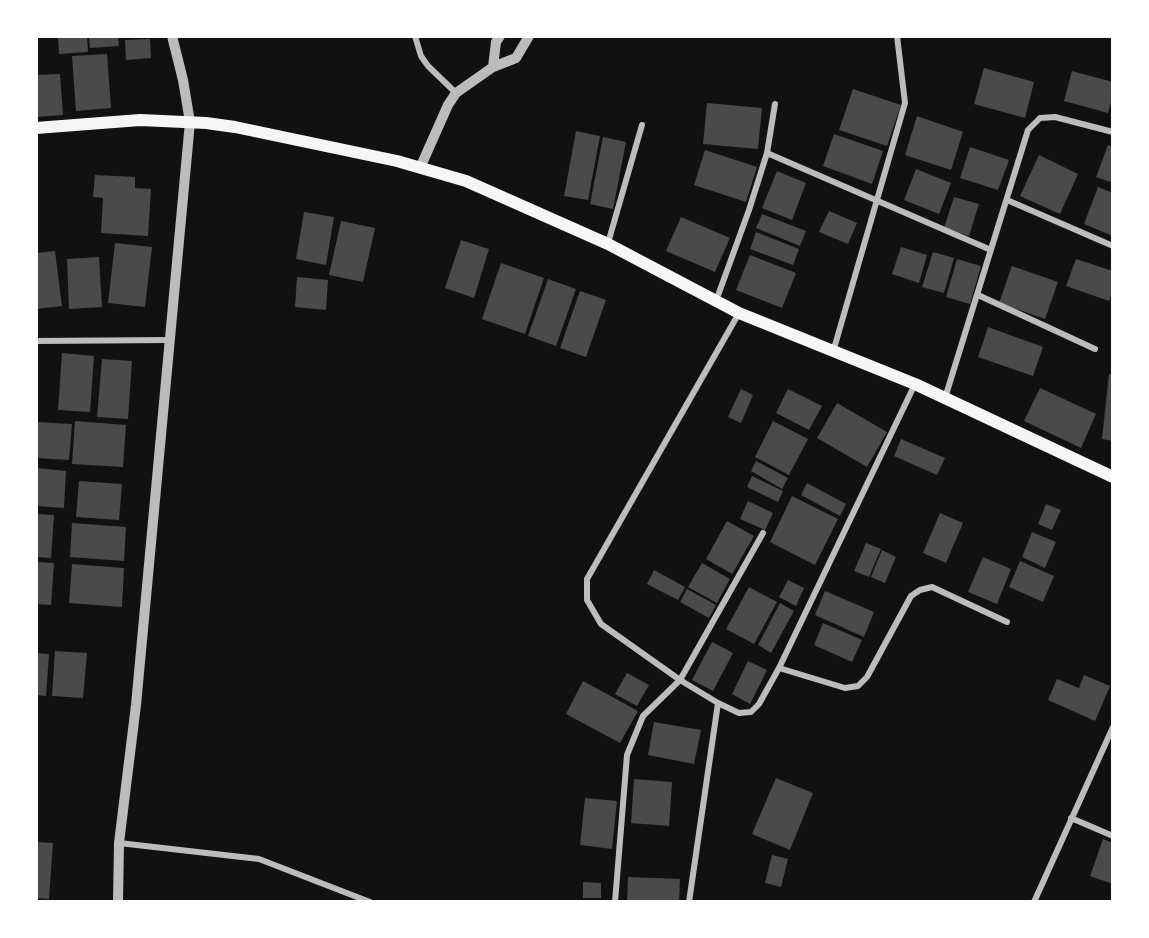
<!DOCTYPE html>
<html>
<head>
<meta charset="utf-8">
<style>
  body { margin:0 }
  #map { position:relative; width:1149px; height:938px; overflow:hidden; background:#111; font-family:Raleway,sans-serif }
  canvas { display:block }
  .frame { position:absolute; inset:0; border:38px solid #fff; pointer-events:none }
</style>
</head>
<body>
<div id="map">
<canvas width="1149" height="938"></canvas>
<div class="frame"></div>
</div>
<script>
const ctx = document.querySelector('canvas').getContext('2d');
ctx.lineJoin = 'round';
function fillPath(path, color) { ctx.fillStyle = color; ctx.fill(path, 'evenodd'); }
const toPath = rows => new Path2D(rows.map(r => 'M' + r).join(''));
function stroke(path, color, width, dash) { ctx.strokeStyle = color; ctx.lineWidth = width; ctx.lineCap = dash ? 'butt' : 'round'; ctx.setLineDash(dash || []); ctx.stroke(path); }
fillPath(toPath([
  [58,36,87,36,88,52,59,54],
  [89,36,118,36,119,46,90,48],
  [150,39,151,58,126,60,125,40],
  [107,54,111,108,76,111,72,56],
  [984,68,1034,82,1025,118,974,104],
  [1072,71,1113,82,1113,95,1108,113,1064,101],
  [60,74,63,115,36,117,36,75],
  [853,89,901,105,887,146,839,130],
  [707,103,762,108,758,149,703,144],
  [917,116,963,132,951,170,905,155],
  [576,131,600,136,588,200,564,196],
  [834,134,883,151,872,184,823,166],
  [603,137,626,142,613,209,590,204],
  [1108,145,1113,147,1113,183,1096,177],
  [970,147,1009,160,998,190,960,178],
  [705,150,757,167,746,202,694,185],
  [1039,155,1078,174,1060,214,1020,196],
  [916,169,951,183,939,214,904,200],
  [777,171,806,183,792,220,762,208],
  [95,175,135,177,135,188,151,189,148,236,101,233,103,198,93,197],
  [1098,187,1113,193,1113,236,1084,224],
  [954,197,979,204,969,236,944,228],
  [829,211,857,223,848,244,819,232],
  [304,212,334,217,326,265,296,259],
  [762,214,806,231,800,246,756,228],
  [681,217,730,238,715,272,666,251],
  [341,221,375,228,363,282,329,275],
  [756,232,799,249,793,265,750,249],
  [461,240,489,249,474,298,445,288],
  [115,243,152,247,145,307,108,303],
  [901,247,927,255,919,283,892,274],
  [55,251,62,306,36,309,36,253],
  [933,252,954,258,944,293,922,287],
  [750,255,796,273,782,308,736,290],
  [99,257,102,307,69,309,67,259],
  [957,259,981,266,970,304,946,297],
  [1076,259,1113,271,1113,290,1109,301,1066,286],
  [501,263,544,278,525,334,482,319],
  [1012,266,1058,282,1045,319,999,303],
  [297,277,328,280,326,310,295,307],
  [548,279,576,289,556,346,528,336],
  [580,291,606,300,586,357,560,348],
  [988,327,1043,347,1033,376,978,357],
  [62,353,94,356,90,412,58,410],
  [102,359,132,361,128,419,97,417],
  [1109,374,1113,375,1113,441,1102,439],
  [1040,388,1096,414,1081,448,1024,421],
  [741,389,753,395,741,423,728,417],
  [788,389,822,406,809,430,776,413],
  [837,403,887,432,867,467,817,438],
  [75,421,126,425,123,467,72,464],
  [773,421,808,439,789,475,755,457],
  [36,422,72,424,69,460,36,458],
  [901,439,945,458,937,475,894,456],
  [756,461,788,478,782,489,751,471],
  [36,468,66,471,64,508,36,506],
  [752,476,783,491,778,502,747,487],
  [79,481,122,484,119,520,76,517],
  [807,483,846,504,840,516,801,495],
  [792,496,838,519,815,565,770,542],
  [748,501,773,513,765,530,740,519],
  [1046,504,1061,510,1052,530,1038,524],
  [940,513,963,523,946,563,923,553],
  [36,514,54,515,51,558,36,557],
  [727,521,754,536,732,574,706,559],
  [72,523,126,527,124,561,70,557],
  [1032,532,1056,542,1045,568,1022,557],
  [866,543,881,549,869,577,854,571],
  [882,550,896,557,885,583,871,577],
  [983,557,1011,569,997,604,968,592],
  [1020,561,1054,576,1043,602,1009,587],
  [36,562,54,563,51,605,36,604],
  [702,563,730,579,717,603,688,587],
  [72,564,124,568,122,607,69,603],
  [654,570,685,587,678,600,647,584],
  [788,580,804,588,796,606,779,597],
  [749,587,777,602,754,644,726,629],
  [687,589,716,605,709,618,680,602],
  [825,591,874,612,864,637,815,615],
  [780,603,794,611,771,653,758,645],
  [823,623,862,640,852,662,814,645],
  [712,642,733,653,713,691,692,680],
  [55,651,87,653,83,698,52,696],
  [36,653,49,654,46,696,36,695],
  [748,661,767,670,750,704,732,694],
  [627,673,649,685,637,706,615,694],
  [1084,675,1110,686,1095,721,1048,700,1057,679,1079,688],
  [583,681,638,711,620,743,566,714],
  [654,722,701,730,694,764,648,755],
  [776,778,813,793,790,850,752,834],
  [634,779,672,782,669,826,631,823],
  [585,798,617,801,612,849,580,845],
  [1103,839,1113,843,1113,884,1090,876],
  [36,842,53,843,49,899,36,898],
  [772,855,788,859,781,887,765,883],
  [628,877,680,879,679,902,627,902],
  [583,882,601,883,601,898,583,898]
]), '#4a4a4a');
stroke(toPath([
  [415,36,421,56,428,66,456,93],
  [767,153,991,250],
  [1007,200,1113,246],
  [608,243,642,125],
  [978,295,1095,349],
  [716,301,749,210,767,153,775,104],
  [739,313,587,579,587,600,601,624,680,680,718,703,739,713,751,712,759,704,779,668,915,384],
  [36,341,170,340],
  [833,352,905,103,897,36],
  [945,398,1028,130,1040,118,1055,117,1113,132],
  [779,668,845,688,858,686,867,677,911,596,920,590,932,587,1007,622],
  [1071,818,1113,836],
  [119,843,259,859,370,902],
  [615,902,627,755,643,716,680,680,763,533],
  [689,902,718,703],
  [1034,902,1113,727]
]), '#bcbcbc', 6);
stroke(toPath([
  [493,67,496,42,500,36],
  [420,168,448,105,456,93,493,67,516,58,529,36],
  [118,902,119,843,136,705,190,122,183,80,172,36]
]), '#bcbcbc', 10);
stroke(toPath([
  [36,128,140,120,206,123,235,127,397,161,466,181,608,244,739,313,915,384,1113,477]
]), '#f5f5f5', 12);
</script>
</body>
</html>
